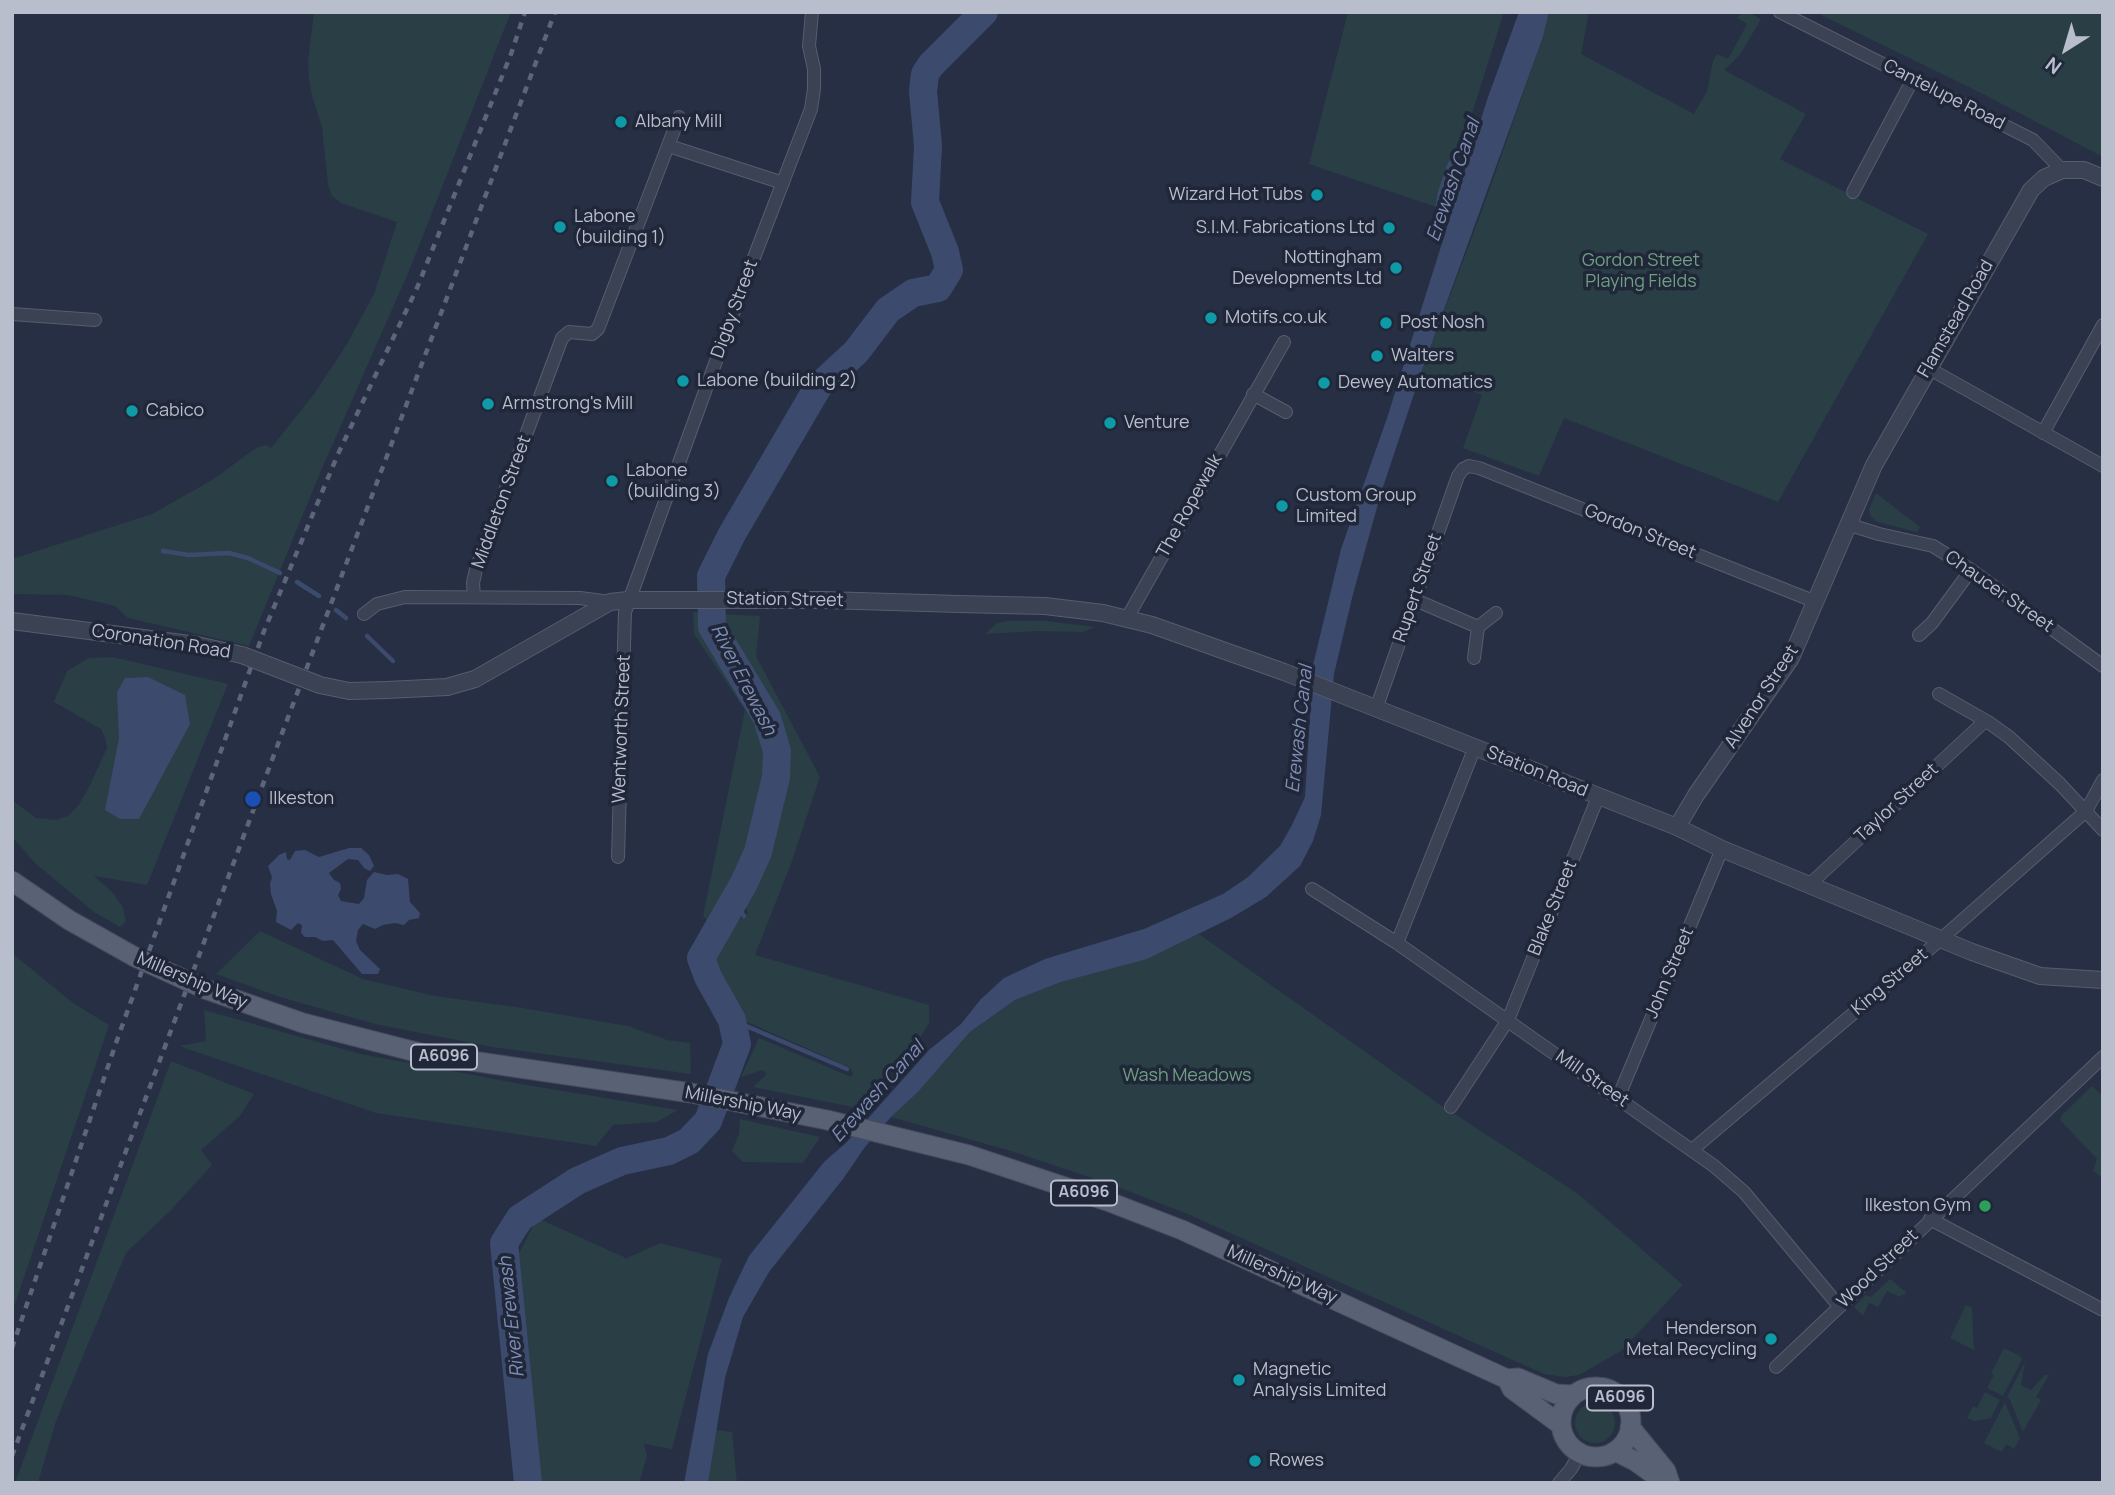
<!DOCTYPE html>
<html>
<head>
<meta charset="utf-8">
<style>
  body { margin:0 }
  #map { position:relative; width:2115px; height:1495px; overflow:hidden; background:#272f44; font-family:Manrope,sans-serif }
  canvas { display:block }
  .frame { position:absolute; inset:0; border:14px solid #b9becd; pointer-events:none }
  .north { position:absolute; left:2031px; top:14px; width:70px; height:70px; -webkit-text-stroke:5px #202739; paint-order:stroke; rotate:217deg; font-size:19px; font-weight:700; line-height:28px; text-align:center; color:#b9becd }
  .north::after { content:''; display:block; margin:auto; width:24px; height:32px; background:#b9becd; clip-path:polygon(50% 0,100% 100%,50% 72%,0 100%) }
</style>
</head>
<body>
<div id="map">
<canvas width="2115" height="1495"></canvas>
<div class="frame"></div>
<div class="north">N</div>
</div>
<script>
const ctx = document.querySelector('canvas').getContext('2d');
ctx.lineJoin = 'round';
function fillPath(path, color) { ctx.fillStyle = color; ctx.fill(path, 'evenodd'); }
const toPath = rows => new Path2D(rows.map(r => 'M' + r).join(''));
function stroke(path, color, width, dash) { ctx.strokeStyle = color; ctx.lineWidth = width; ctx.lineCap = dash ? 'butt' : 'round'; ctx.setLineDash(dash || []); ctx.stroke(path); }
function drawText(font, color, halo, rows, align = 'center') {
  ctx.font = font + ' Manrope,sans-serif'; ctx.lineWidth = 7; ctx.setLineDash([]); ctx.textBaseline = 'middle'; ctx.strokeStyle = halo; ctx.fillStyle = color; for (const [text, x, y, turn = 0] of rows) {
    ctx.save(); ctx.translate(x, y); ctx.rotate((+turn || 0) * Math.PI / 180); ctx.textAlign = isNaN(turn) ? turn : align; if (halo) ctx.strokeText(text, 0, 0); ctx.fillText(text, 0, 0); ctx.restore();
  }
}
fillPath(toPath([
  [314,12,511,12,409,271,320,473,249,646,128,618,115,606,68,595,12,594,12,559,152,514,212,480,256,448,266,445,271,448,314,394,347,344,374,294,397,222,341,203,332,196,328,185,322,127,312,96,309,78,308,61],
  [1348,12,1504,12,1442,209,1309,164],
  [1549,12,1589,12,1581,54,1694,114,1707,91,1713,61,1717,54,1728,59,1747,24,1737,18,1742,12,1748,12,1761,19,1740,55,1724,70,1806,114,1780,159,1928,234,1778,502,1564,418,1539,476,1463,448,1482,395,1421,373,1485,202,1543,37],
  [1815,12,2103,12,2103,157,1983,94],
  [1876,493,1920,527,1917,532,1877,522,1870,515,1869,509],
  [693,612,703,613,705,633,762,720,770,755,770,776,763,813,752,851,713,926,703,916,745,710,694,634],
  [717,614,760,616,756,656,820,777,792,861,755,955,929,1005,929,1023,921,1036,902,1062,880,1084,868,1106,862,1109,753,1087,767,1074,763,1070,741,1077,759,1038,851,1077,853,1073,849,1067,747,1022,740,1016,710,958,733,913,738,921,748,913,744,903,757,874,782,788,782,749,769,715,724,641,717,625],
  [1008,621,1047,621,1095,627,1082,632,1036,631,985,634,997,623],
  [113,657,228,684,147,885,94,876,112,892,123,907,126,921,120,927,94,912,35,863,12,837,12,800,36,818,56,820,68,816,78,806,90,785,107,748,105,738,101,729,54,702,67,671,89,658],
  [260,931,363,979,435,996,523,1008,628,1026,667,1040,690,1043,691,1074,492,1047,375,1024,280,997,216,974],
  [1199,934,1439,1104,1577,1193,1683,1285,1621,1351,1579,1375,1564,1377,1544,1374,1190,1215,1110,1184,1011,1151,891,1117,918,1092,970,1032,1015,1000,1061,982,1147,958],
  [12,953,73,1003,109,1025,12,1313],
  [204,1010,361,1054,521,1084,678,1110,657,1122,613,1125,596,1146,376,1113,179,1046,206,1041],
  [171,1061,254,1094,240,1116,201,1150,212,1165,171,1210,126,1253,56,1421,38,1483,15,1483],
  [2092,1086,2103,1096,2101,1177,2093,1171,2097,1159,2060,1120,2062,1115],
  [740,1119,820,1137,803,1163,743,1162,732,1151,739,1134],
  [537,1218,624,1257,625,1259,660,1243,722,1259,672,1449,644,1444,647,1456,639,1483,530,1483,514,1263],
  [1890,1279,1906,1292,1904,1296,1902,1294,1900,1297,1887,1291,1878,1307,1869,1303,1863,1316,1854,1307,1866,1295,1871,1297],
  [1966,1305,1972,1308,1974,1350,1950,1338],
  [2004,1348,2020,1356,2022,1360,2003,1396,1987,1388,1994,1375,1991,1373],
  [2025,1362,2021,1385,2031,1390,2045,1375,2049,1375,2036,1397,2041,1400,2023,1432,2010,1400,2007,1397],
  [1985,1392,2000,1400,1991,1418,1974,1421,1967,1418,1973,1406,1977,1408],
  [2005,1402,2020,1438,2014,1449,2006,1444,2002,1452,1984,1443],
  '1575 1423a20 20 0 1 1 40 0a20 20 0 1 1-40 0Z',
  [715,1430,732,1432,737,1483,708,1483]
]), '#293e45');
fillPath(toPath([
  [1519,12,1549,12,1543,37,1421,373,1381,493,1353,594,1334,674,1321,815,1313,841,1300,866,1266,897,1231,918,1147,959,1061,982,1015,1000,970,1032,918,1092,891,1117,865,1147,843,1179,769,1272,743,1317,725,1378,708,1483,684,1483,708,1354,729,1298,749,1256,824,1162,847,1142,929,1050,961,1024,981,999,1004,978,1045,959,1144,929,1223,894,1248,877,1280,846,1292,825,1305,797,1313,665,1341,549,1387,418,1488,97],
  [148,677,185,695,190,724,139,819,120,819,105,810,119,738,117,692,125,678],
  [349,848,361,848,369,855,374,866,370,871,364,868,358,860,348,859,329,873,334,880,340,883,341,889,338,895,341,901,359,904,364,898,367,880,374,872,387,875,398,874,408,879,410,902,420,913,419,918,409,920,404,925,395,923,383,925,375,929,363,924,358,930,356,941,360,950,380,969,378,974,362,974,333,940,323,941,315,937,305,937,301,933,302,925,298,923,291,930,276,922,277,911,271,894,270,884,272,877,268,866,279,855,286,852,287,859,290,860,295,851,305,850,319,857]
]), '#3c4a6d');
stroke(toPath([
  [1437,211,1440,193,1449,166,1458,151,1478,150],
  [163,551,189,555,229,553,248,558,280,573],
  [297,582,319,596],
  [336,610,346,618],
  [367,636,393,661],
  [733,901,744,916],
  [732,1020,847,1069]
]), '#3c4a6d', 4.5);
stroke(toPath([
  [528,1483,504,1243,520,1218,577,1181,622,1161,669,1151,689,1141,708,1121,737,1044,732,1020,708,977,701,958,744,883,758,852,776,777,777,751,767,718,712,627,711,576,732,534,818,387,856,352,888,310,913,293,938,288,949,270,945,252,925,202,928,146,923,91,925,74,931,65,984,12]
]), '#3c4a6d', 28);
const minor = toPath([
  [1780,12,2033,140,2062,170],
  [669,146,783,183],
  [1853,192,1913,79],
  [12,314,95,320],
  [1928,368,2103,466],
  [1253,394,1286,412],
  [2043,433,2103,325],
  [1847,524,1879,534,1933,546,1971,570,2103,666],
  [474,596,473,583,476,569,562,338,569,332,592,334,598,329,679,117],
  [1413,599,1478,627],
  [364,614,377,604,405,597,580,598,610,602],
  [1127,618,1284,342],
  [1919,635,1932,623,1971,570],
  [1474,658,1478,627,1496,613],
  [1939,694,1988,722,2009,737,2060,784,2103,830],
  [1376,709,1458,476,1463,469,1469,466,1479,468,1816,602],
  [618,857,625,612,745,281,811,109,814,89,814,69,809,46,812,12],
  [1809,885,1985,721],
  [1312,889,1397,943,1714,1166,1744,1192,1839,1306],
  [1397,943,1475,747],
  [1618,1098,1722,849],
  [1451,1107,1508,1020,1598,797],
  [1692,1150,1940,940,2086,811,2103,780],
  [1930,1219,2103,1310],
  [1776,1367,2103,1057],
  [1559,1483,1571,1469,1580,1453]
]);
const tertiary = toPath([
  [12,621,197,645,242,655],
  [387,690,447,687,475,679,610,602,628,600,824,600,959,604,1045,606,1103,613,1152,625,1284,672,1677,827,1722,849,1972,952,2040,976,2103,980],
  [1677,827,1696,795,1791,658,1874,465,2031,190,2044,178,2062,170,2084,170,2103,178]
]);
const primary = toPath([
  [12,881,69,920,135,957],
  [205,989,303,1023,424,1054,691,1093,827,1120,969,1155,1107,1201,1182,1230,1507,1379,1518,1378,1556,1394,1574,1395],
  [1507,1379,1512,1389,1561,1425],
  '1561 1422a35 35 0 1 1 70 0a35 35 0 1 1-70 0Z',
  [1630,1427,1666,1471,1670,1483],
  [1615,1451,1635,1461,1660,1479,1668,1481]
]);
stroke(minor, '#575d6e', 14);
stroke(tertiary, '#575d6e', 18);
stroke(primary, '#454b5d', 21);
stroke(minor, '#3b4254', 12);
stroke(tertiary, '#3b4254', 16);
stroke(primary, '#596174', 19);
stroke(toPath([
  [12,1348,116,1043,264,631,338,454,417,288,511,54,525,12],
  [12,1456,281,736,555,12]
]), '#5d657b', 4.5, [7, 7]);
const tertiaryBridge = toPath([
  [242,655,320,685,349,691,387,690]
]);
const primaryBridge = toPath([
  [135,957,205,989]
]);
stroke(tertiaryBridge, '#575d6e', 18, []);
stroke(primaryBridge, '#454b5d', 21, []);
stroke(tertiaryBridge, '#3b4254', 16);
stroke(primaryBridge, '#596174', 19);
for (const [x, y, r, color] of [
  [621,122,7,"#0f9aa8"],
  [1317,195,7,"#0f9aa8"],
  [560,227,7,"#0f9aa8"],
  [1389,228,7,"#0f9aa8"],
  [1396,268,7,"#0f9aa8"],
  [1211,318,7,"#0f9aa8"],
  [1386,323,7,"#0f9aa8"],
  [1377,356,7,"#0f9aa8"],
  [683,381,7,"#0f9aa8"],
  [1324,383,7,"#0f9aa8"],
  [488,404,7,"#0f9aa8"],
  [132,411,7,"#0f9aa8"],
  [1110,423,7,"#0f9aa8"],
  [612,481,7,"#0f9aa8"],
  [1282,506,7,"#0f9aa8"],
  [253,799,9,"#1a4fb4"],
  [1985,1206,7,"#2e9e5b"],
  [1771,1339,7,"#0f9aa8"],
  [1239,1380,7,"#0f9aa8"],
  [1255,1461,7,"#0f9aa8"]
]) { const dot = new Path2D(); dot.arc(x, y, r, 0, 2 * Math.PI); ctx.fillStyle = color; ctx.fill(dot); stroke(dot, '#202739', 2.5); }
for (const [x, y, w] of [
  [444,1057,66],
  [1084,1193,66],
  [1620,1398,66]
]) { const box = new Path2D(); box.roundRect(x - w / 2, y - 12.5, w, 25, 5); ctx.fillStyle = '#202739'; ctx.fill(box); stroke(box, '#b9becd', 2); }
drawText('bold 16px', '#b9becd', null, [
  ["A6096",444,1057],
  ["A6096",1084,1193],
  ["A6096",1620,1398]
]);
drawText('18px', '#b9becd', '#202739', [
  ["Cantelupe Road",1944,95,27],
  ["Digby Street",735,309,-70],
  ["Flamstead Road",1956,319,-60],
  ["Middleton Street",502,502,-70],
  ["The Ropewalk",1190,506,-61],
  ["Gordon Street",1640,532,22],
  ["Rupert Street",1418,588,-71],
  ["Chaucer Street",1999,592,35],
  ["Station Street",785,600,1],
  ["Coronation Road",161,642,9],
  ["Alvenor Street",1762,697,-57],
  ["Wentworth Street",622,729,-88],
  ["Station Road",1537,772,22],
  ["Taylor Street",1897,803,-43],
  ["Blake Street",1553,908,-68],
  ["John Street",1670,973,-67],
  ["Millership Way",192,981,23],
  ["King Street",1890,982,-40],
  ["Mill Street",1592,1079,35],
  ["Millership Way",743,1104,11],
  ["Wood Street",1878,1269,-44],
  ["Millership Way",1282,1275,24]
]);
drawText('18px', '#b9becd', '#202739', [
  ["Albany Mill",635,122],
  ["Wizard Hot Tubs",1303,195,"right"],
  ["Labone",574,217],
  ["(building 1)",574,238],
  ["S.I.M. Fabrications Ltd",1375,228,"right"],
  ["Nottingham",1382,258,"right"],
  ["Developments Ltd",1382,279,"right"],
  ["Motifs.co.uk",1225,318],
  ["Post Nosh",1400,323],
  ["Walters",1391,356],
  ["Labone (building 2)",697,381],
  ["Dewey Automatics",1338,383],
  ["Armstrong's Mill",502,404],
  ["Cabico",146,411],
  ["Venture",1124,423],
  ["Labone",626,471],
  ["(building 3)",626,492],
  ["Custom Group",1296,496],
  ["Limited",1296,517],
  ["Ilkeston",269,799],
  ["Ilkeston Gym",1971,1206,"right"],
  ["Henderson",1757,1329,"right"],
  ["Metal Recycling",1757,1350,"right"],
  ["Magnetic",1253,1370],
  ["Analysis Limited",1253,1391],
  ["Rowes",1269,1461]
], 'left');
drawText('18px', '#6f9f81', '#202739', [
  ["Gordon Street",1641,261],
  ["Playing Fields",1641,282],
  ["Wash Meadows",1187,1076]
]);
drawText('italic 19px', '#7f8eb5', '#202739', [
  ["Erewash Canal",1454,180,-71],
  ["River Erewash",743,680,63],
  ["Erewash Canal",1300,729,-84],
  ["Erewash Canal",878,1092,-48],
  ["River Erewash",512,1317,-96]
]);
</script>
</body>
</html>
